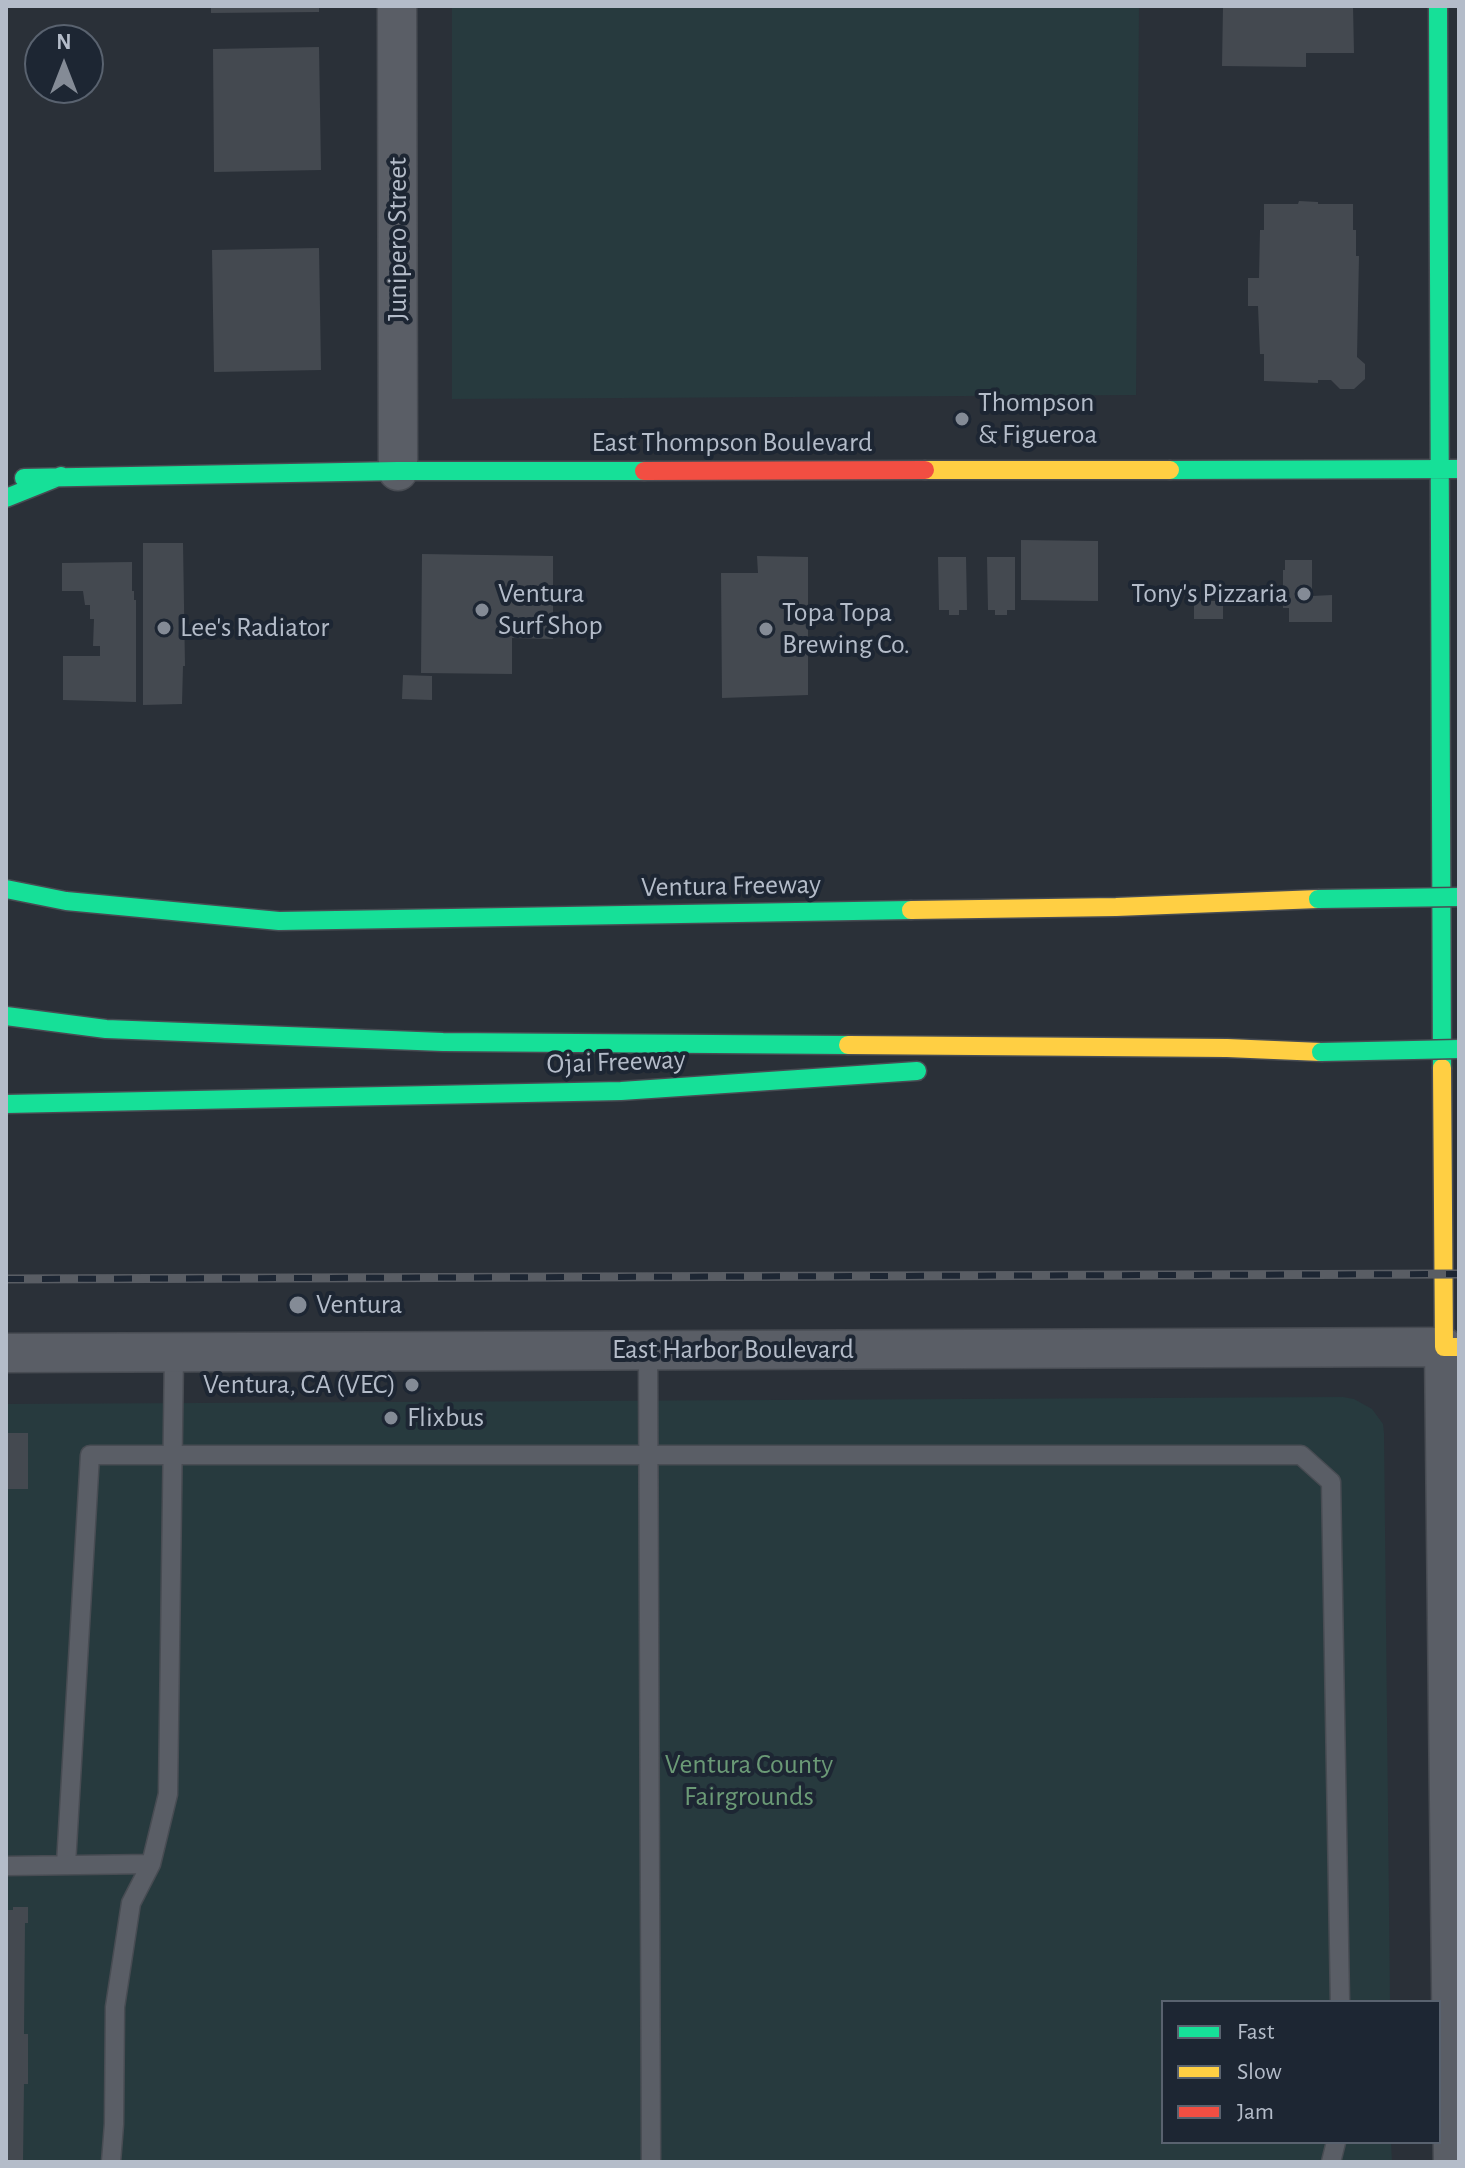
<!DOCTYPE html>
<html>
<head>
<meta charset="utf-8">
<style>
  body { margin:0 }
  #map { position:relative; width:1465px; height:2168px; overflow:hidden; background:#2a3038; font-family:"Alegreya Sans",sans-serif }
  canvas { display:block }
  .frame { position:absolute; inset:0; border:8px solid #b4bcc9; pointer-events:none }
  .legend { position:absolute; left:1161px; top:2000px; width:280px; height:144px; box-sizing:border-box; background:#1d2633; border:2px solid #59626f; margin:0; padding:10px 14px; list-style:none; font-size:24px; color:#b4bcc9 }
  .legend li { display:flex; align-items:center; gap:16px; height:40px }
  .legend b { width:40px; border:2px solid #59626f }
  .north { position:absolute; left:24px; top:24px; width:80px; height:80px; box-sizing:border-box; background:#1d2633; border:2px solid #59626f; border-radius:50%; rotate:0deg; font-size:22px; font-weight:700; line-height:32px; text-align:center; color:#b4bcc9 }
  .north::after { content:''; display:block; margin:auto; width:28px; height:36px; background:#848b96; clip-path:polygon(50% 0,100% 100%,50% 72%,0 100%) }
</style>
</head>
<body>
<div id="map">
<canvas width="1465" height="2168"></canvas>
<div class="frame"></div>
<ul class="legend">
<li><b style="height:10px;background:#16e098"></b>Fast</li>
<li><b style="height:10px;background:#ffcf43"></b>Slow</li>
<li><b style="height:10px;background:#f24e42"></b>Jam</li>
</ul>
<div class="north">N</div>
</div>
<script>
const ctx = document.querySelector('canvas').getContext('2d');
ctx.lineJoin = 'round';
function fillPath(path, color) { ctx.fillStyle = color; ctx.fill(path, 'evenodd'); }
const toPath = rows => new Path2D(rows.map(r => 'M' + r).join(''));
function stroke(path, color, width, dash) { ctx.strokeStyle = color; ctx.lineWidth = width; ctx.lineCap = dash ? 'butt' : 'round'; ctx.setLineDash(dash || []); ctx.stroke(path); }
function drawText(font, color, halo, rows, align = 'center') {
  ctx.font = font + ' "Alegreya Sans",sans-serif'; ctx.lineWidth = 8; ctx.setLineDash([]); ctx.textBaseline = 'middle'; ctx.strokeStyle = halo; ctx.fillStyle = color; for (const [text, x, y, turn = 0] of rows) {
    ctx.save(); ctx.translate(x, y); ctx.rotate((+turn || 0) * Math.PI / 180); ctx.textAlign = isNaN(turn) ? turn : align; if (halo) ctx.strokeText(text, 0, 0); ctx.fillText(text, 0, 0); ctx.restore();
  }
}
fillPath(toPath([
  [452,6,1139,6,1136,395,452,399],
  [1343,1397,1354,1399,1372,1409,1383,1424,1384,1433,1390,2002,1163,2002,1163,2142,1391,2142,1392,2162,6,2162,6,1404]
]), '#273a3e');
fillPath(toPath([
  [211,6,319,6,319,12,211,13],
  [1223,6,1353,6,1354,53,1306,53,1306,67,1222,66],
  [319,47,321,170,214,172,213,49],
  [1299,201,1318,202,1318,204,1353,204,1353,230,1356,230,1356,256,1359,256,1357,357,1365,364,1365,379,1354,389,1340,389,1331,380,1318,380,1318,383,1264,381,1264,354,1260,354,1258,306,1248,306,1248,278,1259,278,1260,230,1264,230,1264,204,1298,204],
  [319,248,321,370,214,372,212,250],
  [1021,540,1098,541,1098,601,1021,600],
  [143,543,183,543,185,666,183,666,182,704,143,705],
  [422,554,553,556,553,639,512,638,512,674,421,673],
  [757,556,808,557,808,695,722,698,721,573,758,573],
  [938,557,966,557,967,610,959,610,959,615,949,615,949,610,939,610],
  [987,557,1015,557,1015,610,1007,610,1007,615,995,615,995,610,988,610],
  [1285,560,1312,560,1312,596,1332,595,1332,622,1289,622,1289,608,1283,608,1283,570,1285,570],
  [132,562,132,591,134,591,134,600,136,600,136,702,63,700,63,656,100,656,100,646,93,646,94,619,90,619,90,605,85,605,83,591,62,591,62,563],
  [1194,601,1223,601,1223,619,1194,619],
  [403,675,432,676,432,700,402,699],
  [6,1433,28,1433,28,1489,6,1489],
  [13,1907,28,1907,28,1923,25,1923,24,2034,28,2034,28,2084,24,2084,23,2162,6,2162,6,1910,13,1910]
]), '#444950');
const lane = toPath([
  [648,1351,651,2162],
  [66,1864,90,1455,1301,1455,1331,1482,1340,2002],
  [6,1866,151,1864],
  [111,2162,114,2124,115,2007,131,1903,151,1864,168,1794,174,1353],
  [1331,2162,1336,2142]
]);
const street = toPath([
  [397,6,398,471],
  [6,1353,1444,1347,1453,2162]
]);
const fast = toPath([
  [1438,6,1442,1068],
  [1170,470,1459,469],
  [24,478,398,471,644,471],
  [6,498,61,476],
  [6,889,66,901,279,921,911,910],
  [6,1016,106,1029,443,1042,848,1045],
  [6,1104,621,1091,917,1071]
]);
const slow = toPath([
  [925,470,1170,470],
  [911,910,1116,907,1318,899],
  [848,1045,1227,1048,1321,1052],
  [1442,1068,1444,1347,1459,1347]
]);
const jam = toPath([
  [644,471,925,470]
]);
stroke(lane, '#484c53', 21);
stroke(street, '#484c53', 41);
stroke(fast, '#484c53', 21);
stroke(slow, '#484c53', 21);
stroke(jam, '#484c53', 21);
stroke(lane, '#5a5e66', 18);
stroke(street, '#5a5e66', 38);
stroke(fast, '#16e098', 18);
stroke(slow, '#ffcf43', 18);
stroke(jam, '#f24e42', 18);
const rail = toPath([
  [6,1279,1459,1274]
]);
stroke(rail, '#595d64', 9);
stroke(rail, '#1d2633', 6, [18]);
const fastBridge = toPath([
  [1318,899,1459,897],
  [1321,1052,1459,1049]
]);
stroke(fastBridge, '#474c53', 21, []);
stroke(fastBridge, '#16e098', 18);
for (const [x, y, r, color] of [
  [962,419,8,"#848b96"],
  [1304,594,8,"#848b96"],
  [482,610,8,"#848b96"],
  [164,628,8,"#848b96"],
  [766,629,8,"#848b96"],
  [298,1305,10,"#848b96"],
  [412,1385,8,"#848b96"],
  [391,1418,8,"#848b96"]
]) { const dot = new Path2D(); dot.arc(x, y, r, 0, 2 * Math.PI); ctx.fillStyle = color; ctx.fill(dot); stroke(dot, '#1d2633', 3); }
drawText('28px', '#b4bcc9', '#1d2633', [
  ["Junipero Street",398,239,-90],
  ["East Thompson Boulevard",732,443],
  ["Ventura Freeway",731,886,-1],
  ["Ojai Freeway",616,1062,-2],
  ["East Harbor Boulevard",733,1350]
]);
drawText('28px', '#b4bcc9', '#1d2633', [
  ["Thompson",978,403],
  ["& Figueroa",978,435],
  ["Ventura",498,594],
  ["Surf Shop",498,626],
  ["Tony's Pizzaria",1288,594,"right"],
  ["Topa Topa",782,613],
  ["Brewing Co.",782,645],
  ["Lee's Radiator",180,628],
  ["Ventura",316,1305],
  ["Ventura, CA (VEC)",396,1385,"right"],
  ["Flixbus",407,1418]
], 'left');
drawText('28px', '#6b9a76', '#1d2633', [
  ["Ventura County",749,1765],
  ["Fairgrounds",749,1797]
]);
</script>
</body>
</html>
